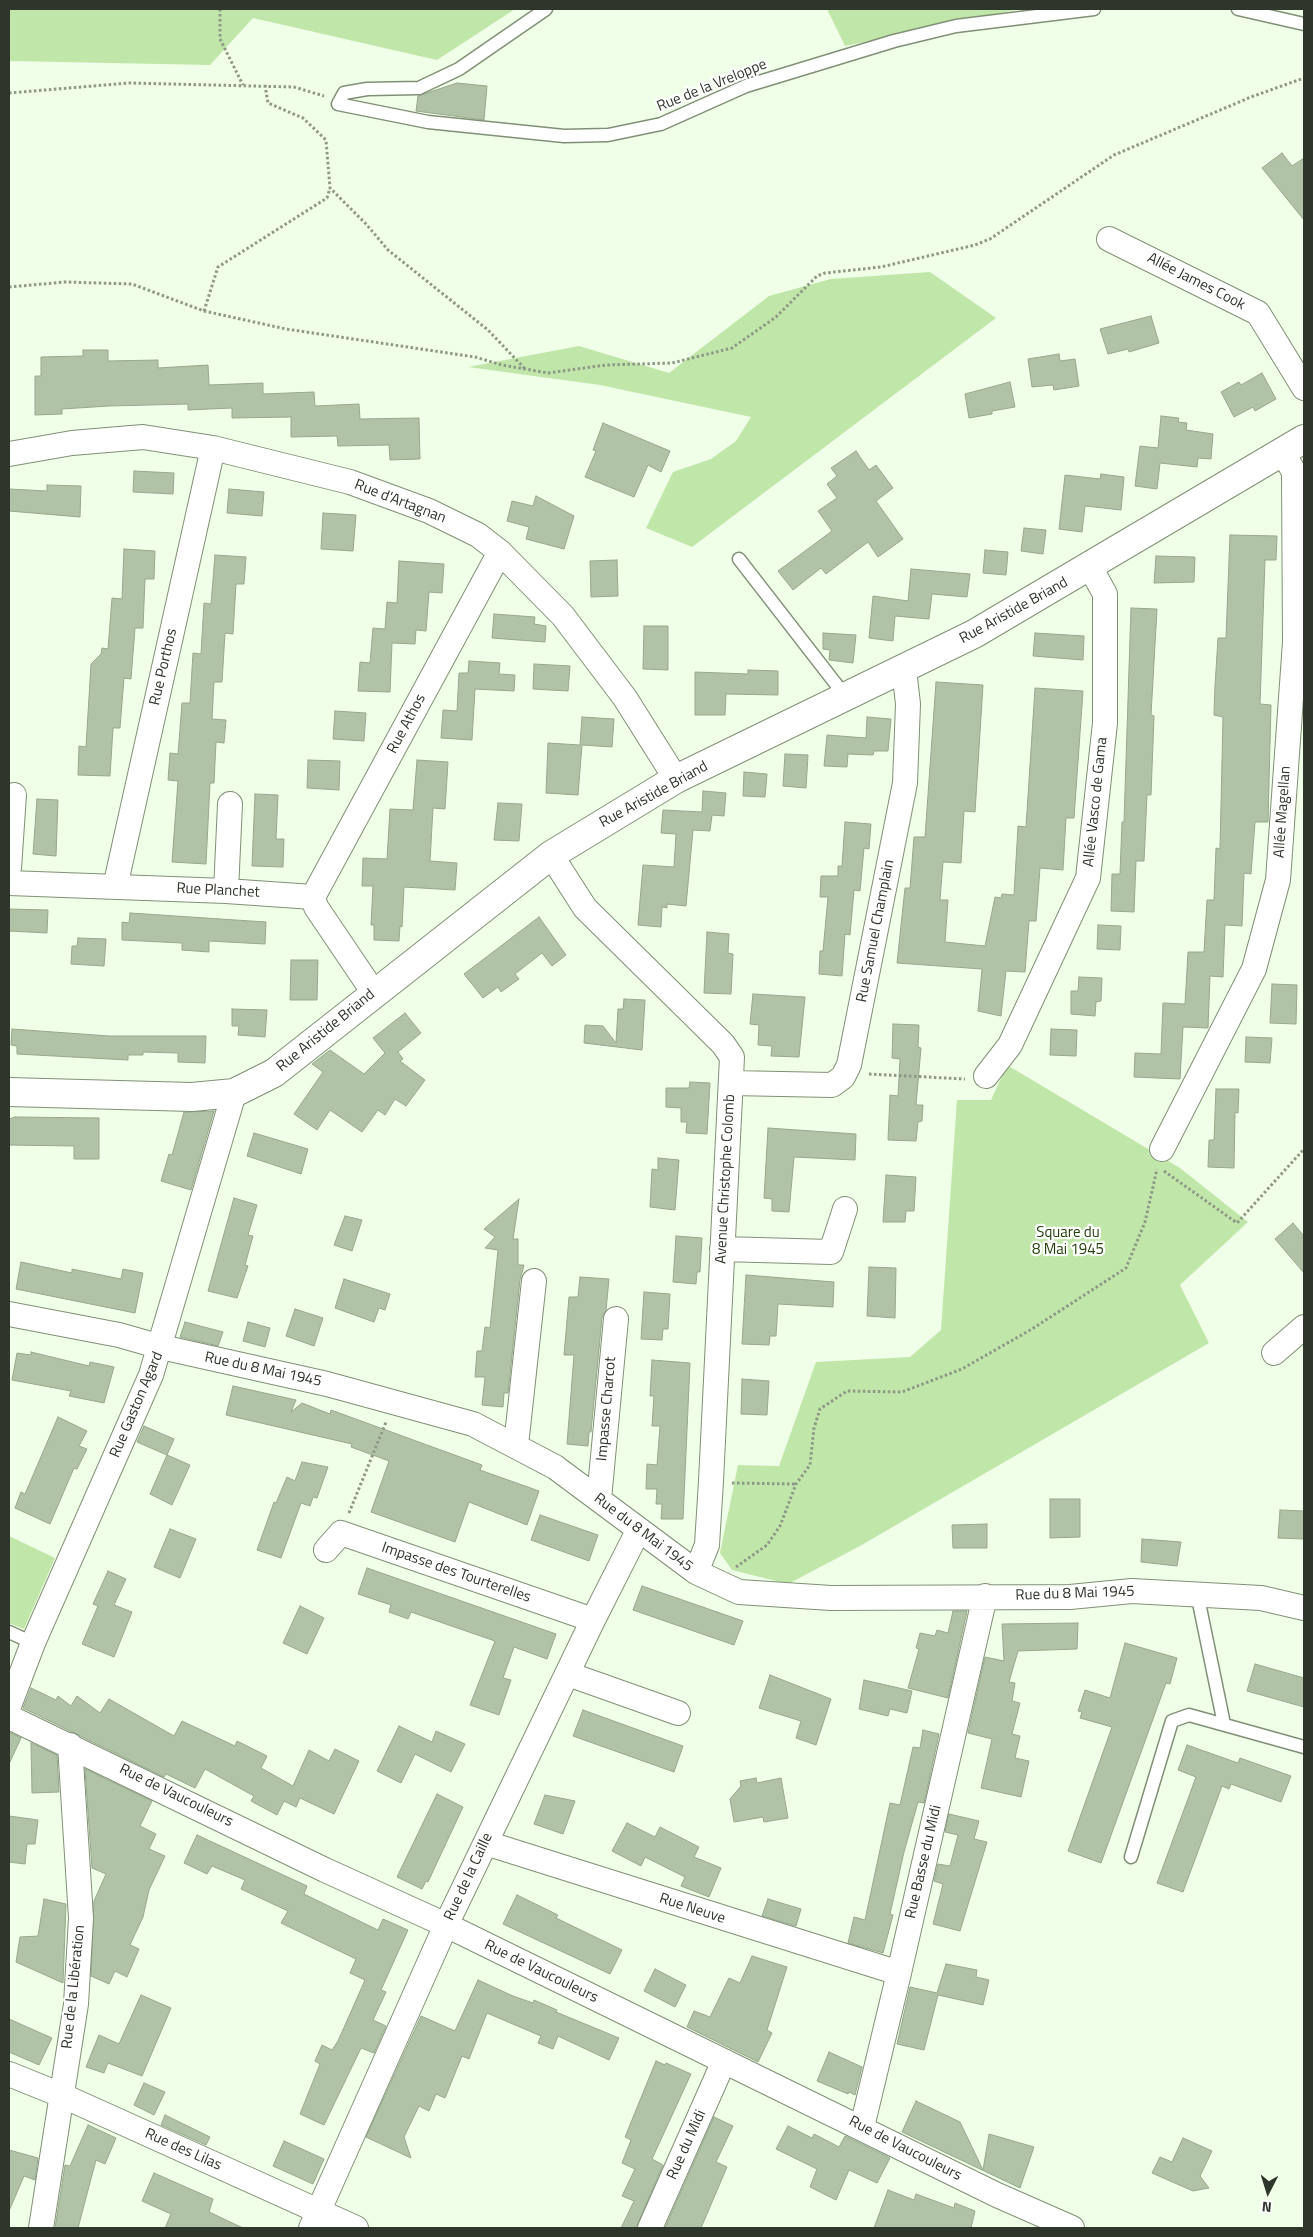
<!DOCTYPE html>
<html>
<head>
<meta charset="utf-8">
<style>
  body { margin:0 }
  #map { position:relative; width:1313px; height:2237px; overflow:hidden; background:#f0ffe7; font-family:"Titillium Web",sans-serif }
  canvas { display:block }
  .frame { position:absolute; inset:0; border:10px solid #2e352a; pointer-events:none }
  .north { position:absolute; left:1243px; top:2167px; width:50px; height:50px; -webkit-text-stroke:4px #fff; paint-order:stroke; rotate:185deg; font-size:14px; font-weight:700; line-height:20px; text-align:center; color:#2e352a }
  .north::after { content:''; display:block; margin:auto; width:18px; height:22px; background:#2e352a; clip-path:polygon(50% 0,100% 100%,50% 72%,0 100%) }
</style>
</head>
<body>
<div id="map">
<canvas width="1313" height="2237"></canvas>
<div class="frame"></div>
<div class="north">N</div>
</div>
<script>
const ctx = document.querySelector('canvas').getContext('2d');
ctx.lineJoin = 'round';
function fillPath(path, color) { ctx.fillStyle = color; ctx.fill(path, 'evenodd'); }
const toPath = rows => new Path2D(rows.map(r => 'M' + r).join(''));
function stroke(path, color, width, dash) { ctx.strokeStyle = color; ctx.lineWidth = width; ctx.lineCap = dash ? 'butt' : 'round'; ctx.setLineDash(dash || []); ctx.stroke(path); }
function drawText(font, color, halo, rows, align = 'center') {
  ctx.font = font + ' "Titillium Web",sans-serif'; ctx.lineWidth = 4.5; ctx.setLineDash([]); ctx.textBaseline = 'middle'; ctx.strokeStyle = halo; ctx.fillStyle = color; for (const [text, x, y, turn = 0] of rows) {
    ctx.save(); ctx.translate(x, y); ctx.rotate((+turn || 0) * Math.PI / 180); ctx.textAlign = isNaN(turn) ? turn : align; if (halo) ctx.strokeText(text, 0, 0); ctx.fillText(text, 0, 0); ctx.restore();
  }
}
fillPath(toPath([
  [9,9,515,9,437,60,253,18,210,65,9,61],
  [827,9,1019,9,845,46],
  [930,272,996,318,692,547,646,528,673,472,711,459,736,441,751,417,600,385,468,367,579,346,669,373,769,296,831,279],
  [1007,1065,1180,1168,1248,1222,1180,1285,1209,1343,860,1546,788,1584,732,1570,720,1553,738,1465,779,1466,816,1362,910,1357,941,1330,957,1100,991,1100],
  [9,1536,55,1558,24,1629,9,1623]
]), '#c0e7a9');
const building = toPath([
  [457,83,487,86,484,120,416,111,418,96,457,83],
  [1282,153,1292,166,1304,158,1304,220,1262,168,1282,153],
  [1151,316,1159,343,1129,352,1128,349,1108,354,1100,329,1151,316],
  [83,350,108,350,108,361,158,360,158,368,208,365,209,385,263,383,263,394,314,392,315,406,359,404,360,419,419,418,420,459,390,460,389,445,338,446,337,436,291,437,291,417,232,418,232,408,188,410,188,404,109,406,62,409,62,414,35,415,35,376,41,376,41,357,83,356,83,350],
  [1059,354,1060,361,1075,359,1079,386,1054,390,1053,385,1032,387,1028,359,1059,354],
  [1262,373,1276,399,1255,411,1253,407,1234,417,1221,392,1239,382,1241,385,1262,373],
  [1010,382,1015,407,992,411,992,414,969,418,965,394,1010,382],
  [1161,416,1179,418,1178,422,1187,423,1186,430,1213,434,1211,459,1198,458,1197,467,1160,463,1157,489,1135,486,1140,446,1158,448,1161,416],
  [603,423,670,451,661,472,648,465,634,497,585,477,596,451,593,450,603,423],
  [856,451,869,470,876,465,893,488,876,501,903,539,878,557,868,542,826,574,821,568,793,590,778,571,832,531,818,511,837,498,827,484,837,476,831,468,856,451],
  [134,471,174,473,173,494,133,492,134,471],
  [1101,474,1124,477,1121,510,1085,506,1082,532,1059,529,1065,475,1100,479,1101,474],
  [47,485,81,486,80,517,9,511,9,489,47,491,47,485],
  [229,489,264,492,262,516,227,513,229,489],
  [536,496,574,516,564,549,526,539,529,527,507,521,512,501,533,506,536,496],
  [323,513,356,515,353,551,321,549,323,513],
  [1024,528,1046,530,1043,554,1021,551,1024,528],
  [1230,535,1277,536,1276,560,1265,560,1260,704,1271,705,1268,822,1255,822,1251,874,1244,873,1242,926,1225,925,1223,977,1210,976,1208,1028,1183,1027,1180,1079,1134,1077,1135,1053,1161,1054,1163,1003,1185,1004,1188,952,1204,952,1207,900,1214,900,1216,848,1220,849,1223,717,1214,715,1215,686,1218,638,1226,638,1230,535],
  [124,549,155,551,154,579,145,579,143,628,135,628,131,679,124,678,120,728,113,728,110,776,78,775,79,746,86,747,91,664,101,654,102,648,108,649,112,598,122,599,124,549],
  [985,550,1008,552,1006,575,983,573,985,550],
  [215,555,246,557,244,584,236,584,233,634,225,633,222,682,214,682,212,719,226,720,224,743,216,742,214,783,210,783,206,864,172,862,178,781,168,780,170,753,178,754,182,703,190,703,193,653,201,654,204,603,211,604,215,555],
  [1156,556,1195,557,1194,582,1154,583,1156,556],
  [617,560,618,596,591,597,590,561,617,560],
  [399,561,444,564,442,593,429,592,426,631,416,630,415,644,392,643,390,692,358,691,360,662,370,663,373,628,385,629,387,602,397,603,399,561],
  [911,569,970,574,967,597,932,594,929,619,895,616,893,641,869,638,873,596,908,601,911,569],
  [1131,608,1157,609,1151,715,1154,716,1151,795,1147,795,1144,861,1136,861,1134,912,1111,911,1112,874,1120,874,1122,822,1124,822,1131,608],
  [494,614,535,617,534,624,546,626,545,642,492,638,494,614],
  [644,626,668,626,668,670,643,669,644,626],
  [823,633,856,635,853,663,829,660,830,650,823,649,823,633],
  [1035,633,1084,636,1083,660,1033,656,1035,633],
  [469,661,500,663,499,674,515,675,514,691,475,689,472,740,441,738,443,710,457,711,459,673,468,673,469,661],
  [534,664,570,666,568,691,533,689,534,664],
  [748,670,778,671,778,695,726,694,725,715,695,715,695,672,748,674,748,670],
  [936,682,983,685,975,812,964,811,961,863,943,862,940,900,948,900,945,942,985,946,995,897,1001,898,1002,894,1014,895,1018,826,1026,827,1035,688,1083,691,1074,818,1066,818,1063,870,1040,868,1036,921,1029,921,1025,972,1006,971,1001,1016,978,1011,982,969,897,963,905,888,910,888,914,837,925,837,936,682],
  [335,711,366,713,364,741,333,739,335,711],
  [582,717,614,719,612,747,582,745,578,795,546,793,548,743,580,745,582,717],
  [867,717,891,719,888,751,874,751,873,755,848,754,847,767,824,766,827,735,866,738,867,717],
  [785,754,808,755,806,788,783,786,785,754],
  [308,760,340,761,339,790,307,788,308,760],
  [417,760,448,762,445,809,433,808,430,861,457,863,455,890,404,887,402,927,400,926,399,941,374,940,374,925,371,925,373,886,362,886,363,858,387,859,390,809,413,810,417,760],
  [744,772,767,774,765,797,743,796,744,772],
  [703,791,726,793,724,816,712,815,710,831,693,830,686,906,667,904,667,908,662,907,661,927,638,925,643,865,674,867,676,834,661,833,663,810,702,812,703,791],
  [255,794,278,795,276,839,284,839,283,867,252,866,255,794],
  [37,799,58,800,56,856,33,854,37,799],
  [498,803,522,804,519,841,494,840,498,803],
  [845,822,871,824,869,849,864,848,860,891,854,890,850,935,845,934,842,976,819,974,820,951,823,951,828,897,820,897,821,876,838,876,838,866,842,866,845,822],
  [9,909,48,910,47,933,9,931,9,909],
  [130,913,266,922,265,944,209,941,209,952,182,950,182,943,122,940,122,922,129,923,130,913],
  [539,917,566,955,552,966,542,953,515,974,519,979,501,992,498,987,483,998,464,974,539,917],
  [1098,925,1121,926,1120,950,1097,949,1098,925],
  [707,932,729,934,728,953,733,954,731,994,704,993,707,932],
  [78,938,106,939,104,966,71,964,72,946,77,946,78,938],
  [291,960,318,960,317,1000,290,1000,291,960],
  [1079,977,1102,978,1101,1001,1096,1002,1095,1016,1071,1014,1071,991,1078,991,1079,977],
  [1272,984,1297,985,1296,1024,1270,1023,1272,984],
  [753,994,805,997,799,1057,771,1056,772,1046,758,1045,759,1025,750,1024,753,994],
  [624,999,645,1000,642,1050,584,1043,585,1025,603,1026,616,1043,618,1009,623,1009,624,999],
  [232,1009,267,1010,265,1037,238,1035,239,1026,232,1026,232,1009],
  [405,1013,421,1033,398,1052,403,1059,400,1061,425,1080,406,1106,395,1099,385,1115,378,1110,362,1132,330,1110,317,1130,294,1114,323,1072,312,1064,330,1050,364,1074,385,1053,373,1038,405,1013],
  [893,1024,919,1025,918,1047,921,1048,916,1105,923,1105,922,1121,918,1122,916,1141,888,1140,890,1095,898,1096,900,1059,892,1058,893,1024],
  [12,1029,109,1036,206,1036,205,1063,178,1062,178,1053,143,1052,143,1055,128,1055,128,1060,17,1054,17,1046,11,1045,12,1029],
  [1051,1029,1077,1030,1076,1056,1050,1055,1051,1029],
  [1246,1037,1272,1038,1270,1063,1245,1062,1246,1037],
  [690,1082,710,1083,707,1134,686,1133,687,1122,681,1122,681,1108,666,1107,666,1088,689,1088,690,1082],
  [1216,1089,1239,1089,1238,1113,1235,1112,1234,1168,1208,1167,1209,1140,1214,1140,1216,1089],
  [214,1111,191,1190,161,1181,169,1154,172,1155,184,1112,214,1111],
  [15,1117,99,1118,99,1159,74,1159,74,1146,9,1145,9,1119,15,1117],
  [768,1128,856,1134,855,1160,794,1157,789,1212,772,1211,772,1199,764,1198,768,1128],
  [254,1133,308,1149,301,1174,247,1156,254,1133],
  [658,1158,679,1160,675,1210,650,1207,652,1169,658,1170,658,1158],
  [886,1175,916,1177,914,1211,906,1211,905,1222,883,1222,886,1175],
  [234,1198,257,1205,248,1235,253,1236,245,1265,248,1266,237,1298,208,1291,234,1198],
  [519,1199,513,1239,518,1239,518,1265,524,1265,520,1280,508,1393,504,1393,503,1407,482,1405,485,1377,475,1377,477,1351,482,1351,485,1327,490,1328,498,1250,485,1248,495,1237,484,1229,519,1199],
  [345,1216,362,1220,352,1251,334,1245,345,1216],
  [1293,1223,1304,1236,1304,1273,1275,1239,1293,1223],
  [676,1236,702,1238,700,1272,697,1272,696,1284,673,1282,676,1236],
  [21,1262,72,1273,72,1269,121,1279,123,1269,143,1273,135,1313,16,1289,21,1262],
  [869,1267,896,1268,895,1318,867,1316,869,1267],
  [746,1275,834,1282,833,1307,778,1304,776,1336,770,1336,769,1345,742,1344,746,1275],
  [580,1277,609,1279,606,1310,602,1318,591,1432,589,1432,588,1446,567,1444,574,1355,564,1355,569,1297,578,1297,580,1277],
  [344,1279,390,1294,385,1310,379,1308,374,1322,335,1308,344,1279],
  [644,1292,670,1294,668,1329,663,1329,662,1340,641,1339,644,1292],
  [295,1309,323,1318,314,1346,286,1336,295,1309],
  [185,1322,223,1332,218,1346,180,1337,185,1322],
  [248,1322,270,1328,265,1347,243,1341,248,1322],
  [31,1352,89,1366,90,1362,114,1367,104,1403,69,1396,71,1391,12,1380,17,1353,31,1355,31,1352],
  [652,1360,690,1363,683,1519,661,1519,662,1504,656,1504,657,1489,646,1489,647,1464,657,1465,660,1426,652,1426,654,1396,650,1396,652,1360],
  [742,1379,769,1381,767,1415,741,1414,742,1379],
  [233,1386,296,1400,291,1412,302,1403,330,1414,331,1410,482,1465,480,1470,539,1491,527,1525,469,1502,455,1542,371,1512,389,1461,351,1447,352,1444,226,1415,233,1386],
  [58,1417,87,1431,79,1446,87,1449,77,1469,74,1468,50,1524,15,1508,21,1492,25,1494,58,1417],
  [144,1426,174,1439,167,1455,137,1442,144,1426],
  [167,1455,190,1465,172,1505,150,1494,167,1455],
  [302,1462,328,1467,317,1498,313,1497,310,1506,301,1503,281,1558,257,1550,274,1502,276,1503,287,1477,295,1481,302,1462],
  [1050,1499,1080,1499,1080,1537,1050,1538,1050,1499],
  [1280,1510,1304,1511,1304,1539,1278,1538,1280,1510],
  [540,1515,598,1535,589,1561,531,1540,540,1515],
  [987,1524,987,1548,953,1548,952,1525,987,1524],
  [170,1529,196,1539,180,1578,154,1567,170,1529],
  [1142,1539,1181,1542,1177,1566,1141,1562,1142,1539],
  [367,1568,556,1634,547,1659,514,1647,503,1678,511,1680,499,1715,470,1705,495,1641,411,1612,408,1619,389,1612,391,1605,358,1594,367,1568],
  [108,1571,126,1579,114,1605,132,1612,114,1657,82,1644,98,1606,93,1604,108,1571],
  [642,1586,743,1621,734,1645,633,1610,642,1586],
  [300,1606,324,1618,307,1654,283,1643,300,1606],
  [953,1611,967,1611,948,1698,908,1688,919,1649,916,1648,920,1633,935,1636,937,1630,948,1633,953,1611],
  [1078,1623,1077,1649,1018,1651,1009,1682,1015,1683,1012,1701,1020,1703,1012,1734,1020,1736,1015,1758,1029,1761,1021,1797,981,1788,992,1739,968,1733,985,1657,1004,1661,1002,1624,1078,1623],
  [1125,1643,1177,1658,1170,1684,1166,1683,1101,1863,1068,1851,1112,1727,1080,1718,1082,1712,1078,1711,1085,1690,1110,1698,1125,1643],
  [1255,1664,1304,1678,1304,1707,1247,1691,1255,1664],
  [770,1675,831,1699,816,1745,796,1738,801,1721,759,1708,770,1675],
  [864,1680,912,1691,907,1713,890,1709,888,1716,859,1709,864,1680],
  [31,1688,56,1700,58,1696,71,1706,77,1696,100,1713,109,1699,174,1736,182,1721,235,1746,237,1741,267,1756,261,1768,293,1786,309,1750,329,1761,335,1749,359,1761,334,1814,300,1798,296,1807,284,1801,277,1815,251,1801,254,1796,205,1769,195,1788,166,1774,164,1777,23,1708,31,1688],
  [583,1710,683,1746,674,1772,573,1736,583,1710],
  [399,1726,432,1742,436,1731,465,1744,451,1772,415,1754,401,1783,377,1771,399,1726],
  [923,1730,939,1734,924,1803,918,1802,904,1852,890,1914,893,1915,883,1953,848,1943,854,1917,865,1920,890,1803,900,1805,913,1747,920,1748,923,1730],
  [9,1732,21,1738,9,1764,9,1732],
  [31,1743,57,1755,59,1792,32,1793,31,1743],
  [1187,1745,1238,1763,1240,1758,1291,1776,1281,1802,1231,1784,1229,1789,1222,1786,1183,1892,1157,1883,1196,1777,1178,1770,1187,1745],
  [85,1769,152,1801,140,1826,156,1834,149,1849,165,1856,149,1890,143,1917,130,1945,139,1949,127,1977,115,1971,109,1984,91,1976,94,1901,106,1874,92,1868,85,1769],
  [756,1778,757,1783,781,1778,788,1818,764,1822,763,1817,734,1822,730,1799,741,1786,740,1781,756,1778],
  [437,1794,463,1807,428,1882,426,1881,422,1889,397,1877,437,1794],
  [545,1795,575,1801,563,1834,534,1824,545,1795],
  [949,1814,979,1821,974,1839,987,1842,960,1931,933,1924,943,1884,934,1881,938,1864,950,1866,958,1835,945,1832,949,1814],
  [9,1816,38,1820,35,1844,27,1844,25,1864,9,1862,9,1816],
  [627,1823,655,1837,660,1827,699,1847,694,1857,721,1868,709,1897,681,1886,685,1877,645,1857,641,1866,612,1851,627,1823],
  [197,1835,307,1886,304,1894,378,1930,383,1919,408,1930,381,1990,386,1992,373,2020,386,2026,374,2053,361,2048,324,2125,300,2114,320,2064,315,2061,322,2045,332,2050,338,2041,365,1980,350,1973,356,1959,281,1923,288,1911,241,1889,245,1880,212,1866,207,1874,184,1863,197,1835],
  [517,1895,558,1915,556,1918,622,1950,610,1974,503,1924,517,1895],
  [44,1899,66,1904,63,1983,16,1962,20,1937,38,1936,44,1899],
  [768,1899,801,1909,796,1926,762,1916,768,1899],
  [752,1956,787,1967,767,2030,772,2033,758,2062,687,2027,694,2011,710,2017,729,1978,740,1983,752,1956],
  [946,1964,977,1970,976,1977,989,1980,983,2005,938,1995,924,2050,897,2044,910,1987,937,1993,946,1964],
  [655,1969,686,1985,675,2007,644,1991,655,1969],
  [478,1980,513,1996,533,2003,534,2000,557,2010,556,2012,619,2038,609,2060,558,2036,553,2049,538,2043,541,2036,487,2013,469,2059,462,2056,445,2098,436,2094,429,2111,419,2106,404,2137,411,2158,366,2137,421,2016,455,2031,478,1980],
  [141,1995,171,2008,142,2076,108,2063,104,2073,86,2067,99,2035,119,2044,141,1995],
  [9,2019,52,2038,39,2065,9,2052,9,2019],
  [829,2052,862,2067,855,2095,849,2092,848,2094,817,2081,829,2052],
  [656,2061,665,2065,666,2063,691,2074,652,2159,663,2165,636,2228,621,2228,634,2201,622,2196,635,2169,622,2163,631,2140,625,2137,656,2061],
  [144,2083,165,2092,154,2115,134,2105,144,2083],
  [916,2101,960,2122,983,2170,989,2134,1034,2147,1020,2188,902,2132,916,2101],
  [165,2115,210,2137,206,2145,161,2125,165,2115],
  [714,2117,733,2126,716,2162,727,2167,701,2228,665,2228,714,2117],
  [88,2125,116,2138,105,2164,96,2160,78,2228,55,2228,65,2165,70,2166,88,2125],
  [788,2126,812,2138,814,2134,839,2147,845,2136,890,2158,877,2183,849,2170,836,2200,810,2187,817,2169,776,2149,788,2126],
  [1183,2138,1212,2151,1200,2176,1209,2188,1193,2191,1152,2173,1160,2157,1172,2162,1183,2138],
  [284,2141,324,2159,313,2184,273,2166,284,2141],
  [9,2150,38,2158,35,2180,24,2176,9,2211,9,2150],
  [154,2173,213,2199,209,2212,243,2228,165,2228,171,2214,142,2201,154,2173],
  [888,2190,914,2200,916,2194,954,2208,955,2203,975,2211,971,2228,874,2228,888,2190]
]);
fillPath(building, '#b1c3a7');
stroke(building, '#97a88d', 1);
const lane = toPath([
  [546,9,459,69,419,88,367,89,344,93,338,104,428,122,564,136,608,135,661,124,746,86,894,41,956,26,1094,9],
  [1238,9,1304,24],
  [739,559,846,697],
  [1197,1593,1224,1724],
  [9,1632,33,1643],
  [1131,1857,1172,1721,1189,1715,1304,1747]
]);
const street = toPath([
  [1109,239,1258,313,1304,388],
  [9,454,72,443,143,437,213,448,350,482,429,511,478,535,500,552,563,616,625,698,676,779],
  [551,855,585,908,723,1044,732,1057,711,1481,707,1545,696,1572],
  [9,868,14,795],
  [9,883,226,891,313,897,316,907,374,993],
  [115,887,213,448],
  [226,891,230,804],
  [313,897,500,552],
  [986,1076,1010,1045,1088,878,1105,723,1105,594,1090,567],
  [731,1083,832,1085,843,1077,849,1065,905,783,908,704,904,669],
  [1162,1149,1254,969,1278,880,1295,642,1294,472,1283,453],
  [722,1249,831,1252,845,1209],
  [9,1314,119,1335,161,1347,327,1384,473,1424,555,1467,696,1572,739,1592,831,1598,1070,1597,1132,1591,1261,1598,1304,1608],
  [1274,1353,1304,1327],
  [516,1445,534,1281],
  [599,1499,616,1319],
  [326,1550,341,1533,593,1620],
  [568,1674,678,1713],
  [9,1706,33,1643,151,1375,234,1093],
  [9,1717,325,1870,446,1925,997,2195,1072,2228],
  [486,1843,899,1973],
  [9,2074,61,2095,356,2228],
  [862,2127,899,1973,985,1596],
  [41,2228,76,2004,81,1918,70,1745],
  [311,2228,446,1925,593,1620,638,1531],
  [650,2228,724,2061]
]);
const secondary = toPath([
  [9,1092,192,1097,234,1093,274,1073,551,855,676,779,974,634,1304,439]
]);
stroke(lane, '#809076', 15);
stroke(street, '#809076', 26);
stroke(secondary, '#809076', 30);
stroke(toPath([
  [220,9,220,39,243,85],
  [265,85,268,103,303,118,326,140,330,188,366,224,388,250,488,330,526,370],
  [9,93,129,83,294,87,324,96],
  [9,287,65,282,132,284,204,311,286,329,475,357,502,365,548,373,606,365,672,363,732,348,776,317,817,276,825,273,881,267,975,245,990,239,1114,155,1251,97,1304,78],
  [204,311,218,267,327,198,330,188],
  [869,1074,965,1079],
  [1164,1171,1237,1223,1304,1149],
  [732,1483,795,1484],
  [349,1513,386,1422],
  [736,1567,767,1545,780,1526,796,1484,810,1465,814,1428,820,1409,847,1391,902,1392,962,1369,1032,1329,1126,1268,1145,1222,1157,1169]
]), '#8d9886', 3, [2.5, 2.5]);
stroke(lane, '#fff', 12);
stroke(street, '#fff', 24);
stroke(secondary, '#fff', 28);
drawText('15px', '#2e352a', '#fff', [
  ["Rue de la Vreloppe",712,86,-22],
  ["Allée James Cook",1196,282,27],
  ["Rue d'Artagnan",400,502,21],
  ["Rue Aristide Briand",1014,611,-29],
  ["Rue Porthos",164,667,-77],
  ["Rue Athos",407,724,-62],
  ["Rue Aristide Briand",654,795,-29],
  ["Allée Vasco de Gama",1096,802,-84],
  ["Allée Magellan",1283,812,-86],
  ["Rue Planchet",218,891,3],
  ["Rue Samuel Champlain",876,931,-79],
  ["Rue Aristide Briand",326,1031,-39],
  ["Avenue Christophe Colomb",726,1179,-87],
  ["Rue du 8 Mai 1945",263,1370,12],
  ["Rue Gaston Agard",137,1405,-67],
  ["Impasse Charcot",607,1409,-85],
  ["Rue du 8 Mai 1945",643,1533,37],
  ["Impasse des Tourterelles",456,1573,19],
  ["Rue du 8 Mai 1945",1075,1594,-2],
  ["Rue de Vaucouleurs",176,1796,26],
  ["Rue Basse du Midi",924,1862,-77],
  ["Rue de la Caille",469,1877,-65],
  ["Rue Neuve",692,1909,18],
  ["Rue de Vaucouleurs",541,1972,26],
  ["Rue de la Libération",74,1987,-84],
  ["Rue du Midi",687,2145,-66],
  ["Rue de Vaucouleurs",905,2149,27],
  ["Rue des Lilas",183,2150,24]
]);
drawText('15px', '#25410e', '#fff', [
  ["Square du",1068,1233],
  ["8 Mai 1945",1068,1250]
]);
</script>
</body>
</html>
